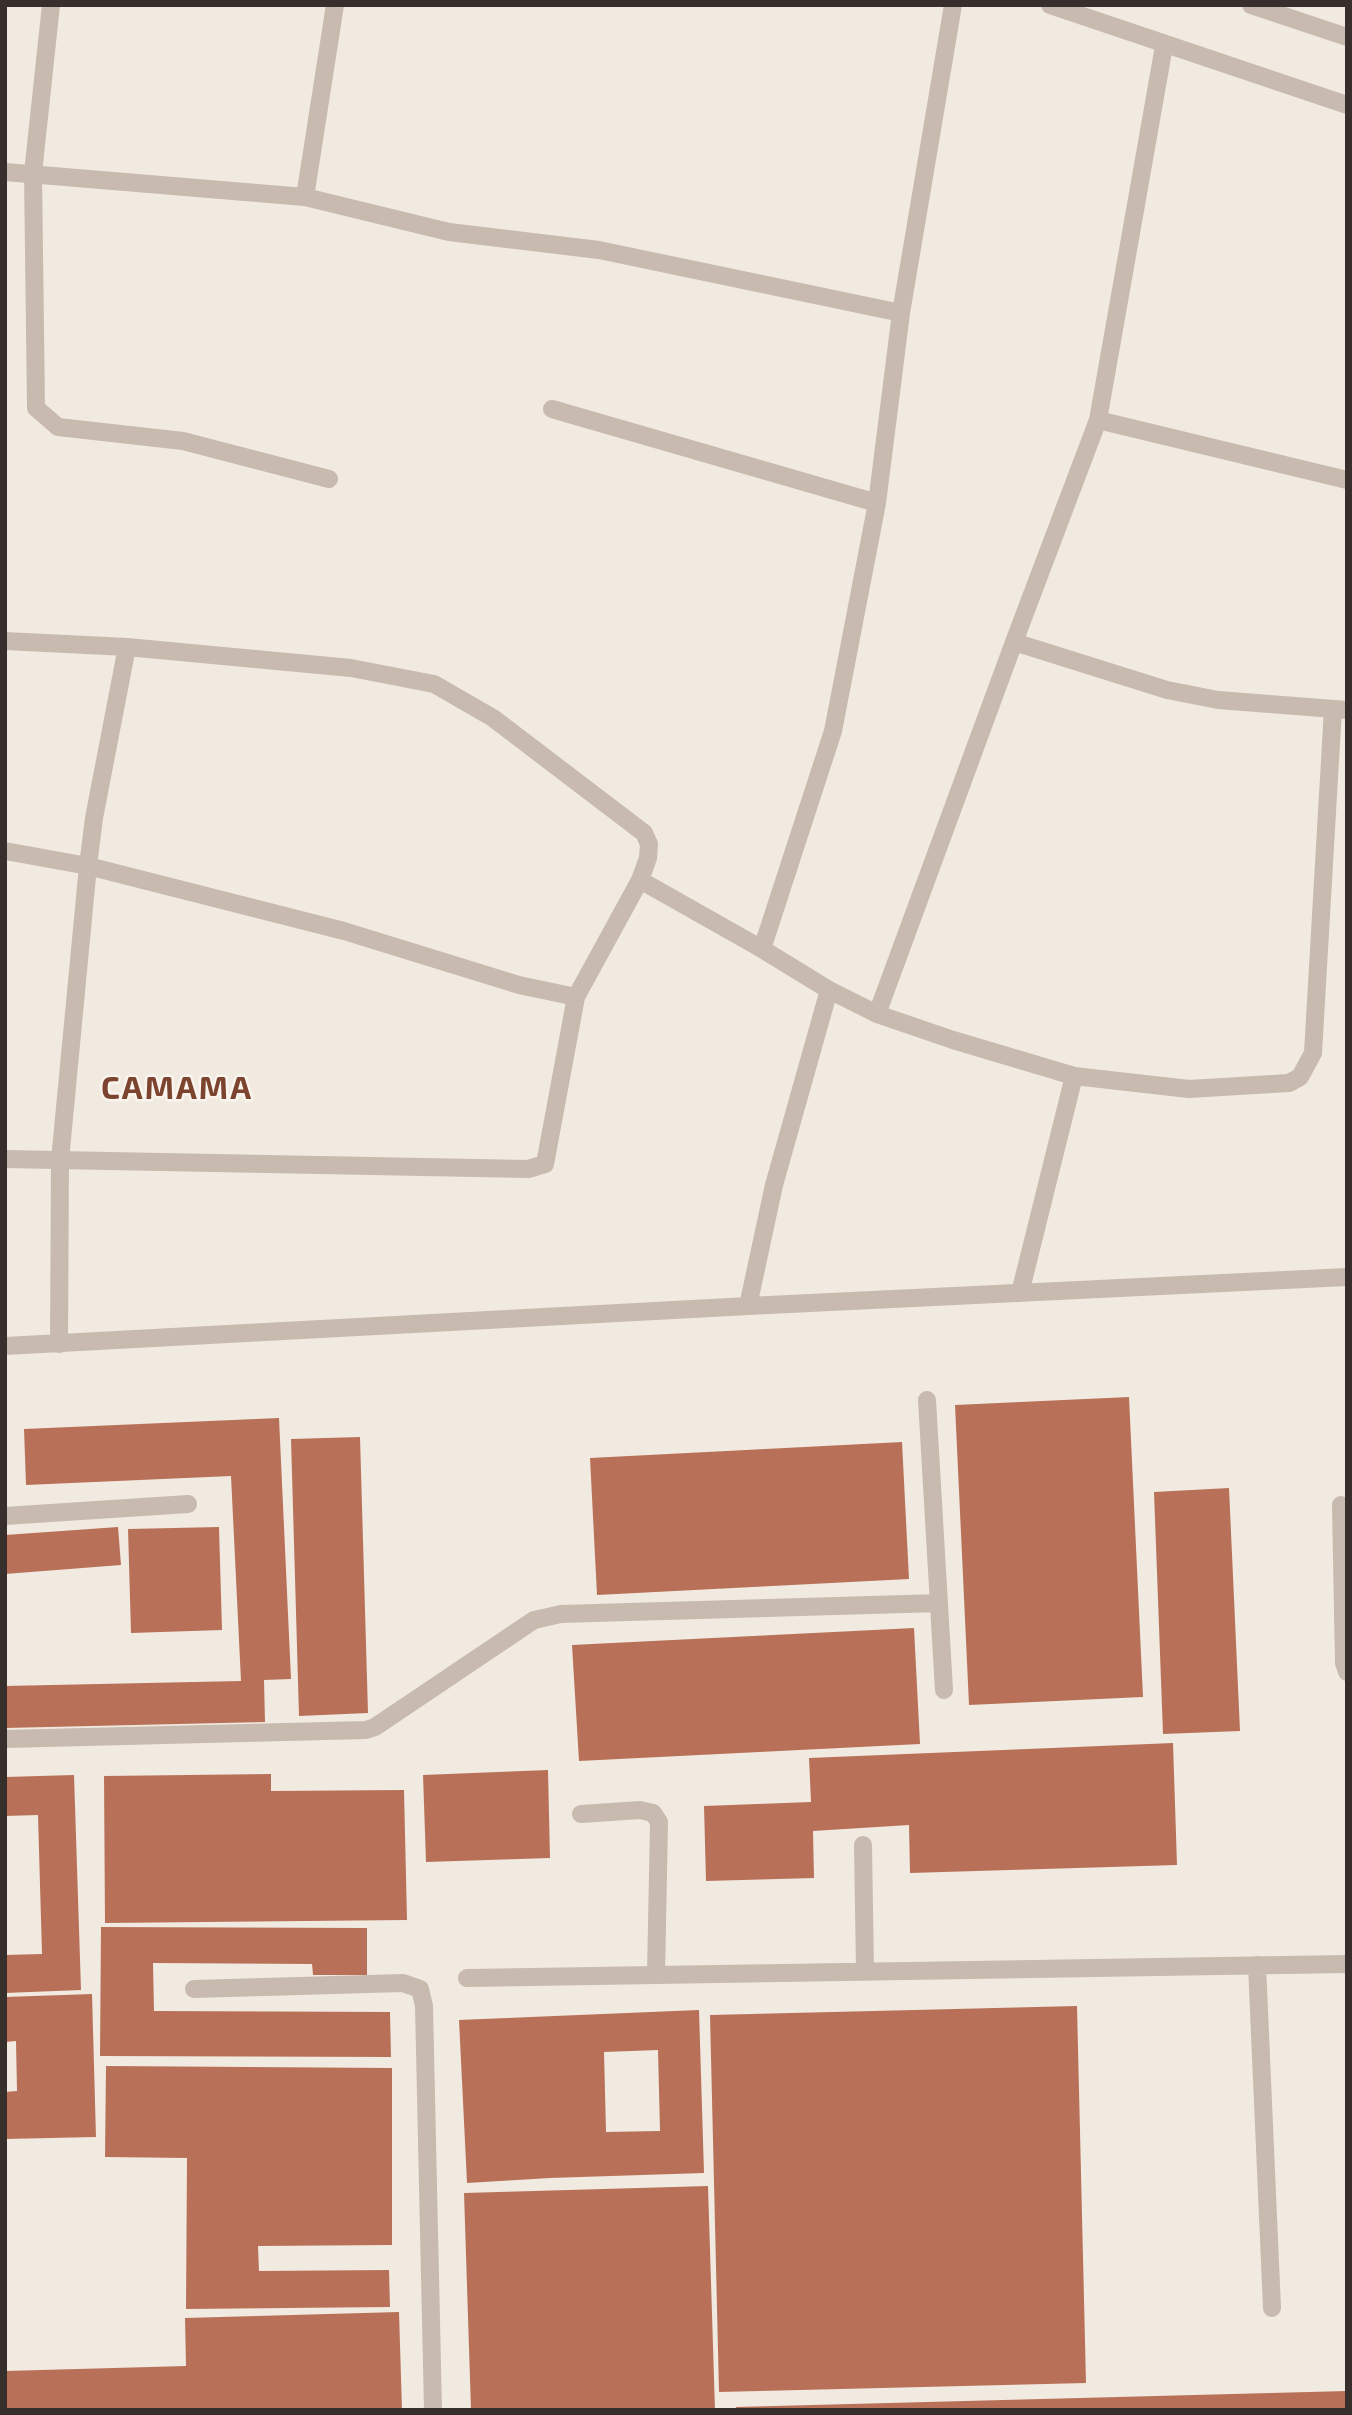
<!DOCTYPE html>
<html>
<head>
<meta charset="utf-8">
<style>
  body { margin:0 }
  #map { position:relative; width:1352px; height:2415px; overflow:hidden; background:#f1eae1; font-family:"Exo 2",sans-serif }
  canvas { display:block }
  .frame { position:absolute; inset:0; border:7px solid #372f2b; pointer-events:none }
</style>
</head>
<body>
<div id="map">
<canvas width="1352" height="2415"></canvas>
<div class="frame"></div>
</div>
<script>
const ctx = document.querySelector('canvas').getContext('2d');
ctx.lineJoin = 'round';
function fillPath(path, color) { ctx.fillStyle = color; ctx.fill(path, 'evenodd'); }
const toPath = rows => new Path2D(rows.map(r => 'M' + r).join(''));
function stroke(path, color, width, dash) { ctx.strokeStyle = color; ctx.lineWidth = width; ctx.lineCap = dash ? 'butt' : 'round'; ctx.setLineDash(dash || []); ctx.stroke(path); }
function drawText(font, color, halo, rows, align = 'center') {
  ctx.font = font + ' "Exo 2",sans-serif'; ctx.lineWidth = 5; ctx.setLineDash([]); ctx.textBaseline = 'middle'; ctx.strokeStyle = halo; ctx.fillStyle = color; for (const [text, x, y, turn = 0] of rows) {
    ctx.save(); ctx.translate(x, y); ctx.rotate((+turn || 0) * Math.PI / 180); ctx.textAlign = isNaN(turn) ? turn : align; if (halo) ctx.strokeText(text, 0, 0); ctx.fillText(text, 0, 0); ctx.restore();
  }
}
fillPath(toPath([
  [1129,1397,1143,1697,969,1705,955,1405],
  [279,1418,291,1679,264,1680,265,1722,5,1728,5,1686,241,1681,231,1476,26,1485,24,1429],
  [360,1437,368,1713,299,1716,291,1439],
  [902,1442,909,1579,597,1595,590,1458],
  [1229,1488,1240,1731,1163,1734,1154,1492],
  [118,1527,121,1565,5,1574,5,1535],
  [219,1527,222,1630,131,1633,128,1529],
  [914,1628,920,1744,579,1761,572,1645],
  [1173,1743,1177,1865,910,1873,909,1825,813,1831,814,1878,706,1881,704,1806,811,1802,809,1758],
  [548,1770,550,1858,426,1862,423,1775],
  [271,1774,271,1791,404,1790,407,1920,105,1923,104,1776],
  [74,1775,81,1990,5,1993,5,1955,42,1954,38,1815,5,1816,5,1777],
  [101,1927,367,1928,367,1975,313,1975,312,1964,153,1963,154,2011,390,2012,391,2057,100,2056],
  [92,1994,96,2137,5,2139,5,2092,17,2091,16,2041,5,2042,5,1997],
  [1077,2006,1086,2383,719,2392,710,2015],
  [699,2010,704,2173,550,2178,467,2183,459,2020],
  [658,2050,660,2131,606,2132,604,2052],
  [106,2066,392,2068,392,2245,258,2246,259,2271,389,2270,390,2307,186,2309,187,2158,105,2157],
  [708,2186,715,2410,471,2410,464,2193],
  [399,2312,402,2410,5,2410,5,2371,186,2366,185,2318],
  [1347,2391,1347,2410,736,2410,736,2407]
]), '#b87158');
stroke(toPath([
  [51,5,33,173,36,408,58,427,183,441,329,479],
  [1050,5,1347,105],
  [1251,5,1347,37],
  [5,172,305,197,449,232,599,250,901,313],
  [305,197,335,5],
  [552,409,877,503],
  [1098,420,1347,480],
  [5,641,127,647,351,668,434,684,493,718,644,833,649,844,648,858,640,880,576,997,545,1164,528,1169,5,1159],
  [1014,642,1098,420,1164,46],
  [5,851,88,866,344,931,519,985,576,997],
  [640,880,762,949,829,990,877,1014,953,1040,1074,1076,1189,1089,1289,1083,1300,1077,1313,1053,1333,709],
  [762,949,833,731,877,503,901,313,953,5],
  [877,1014,1014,642,1167,690,1218,700,1347,710],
  [1020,1293,1074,1076],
  [748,1306,774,1185,829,990],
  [59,1344,60,1160,88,866,94,818,127,647],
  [5,1346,748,1306,1347,1277],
  [927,1400,944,1690],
  [1341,1505,1344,1663,1347,1672],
  [5,1516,188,1504],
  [5,1739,366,1730,375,1727,534,1620,561,1614,939,1603],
  [581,1814,640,1810,653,1813,659,1822,656,1975],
  [863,1845,865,1971],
  [1257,1965,1272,2308],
  [467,1978,1347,1964],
  [194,1989,403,1983,420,1989,424,2006,433,2410]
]), '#c8baae', 18);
ctx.letterSpacing = '2px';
drawText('bold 32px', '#7c432e', '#f9f4ed', [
  ["CAMAMA",177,1088]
]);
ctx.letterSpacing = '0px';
</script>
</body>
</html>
